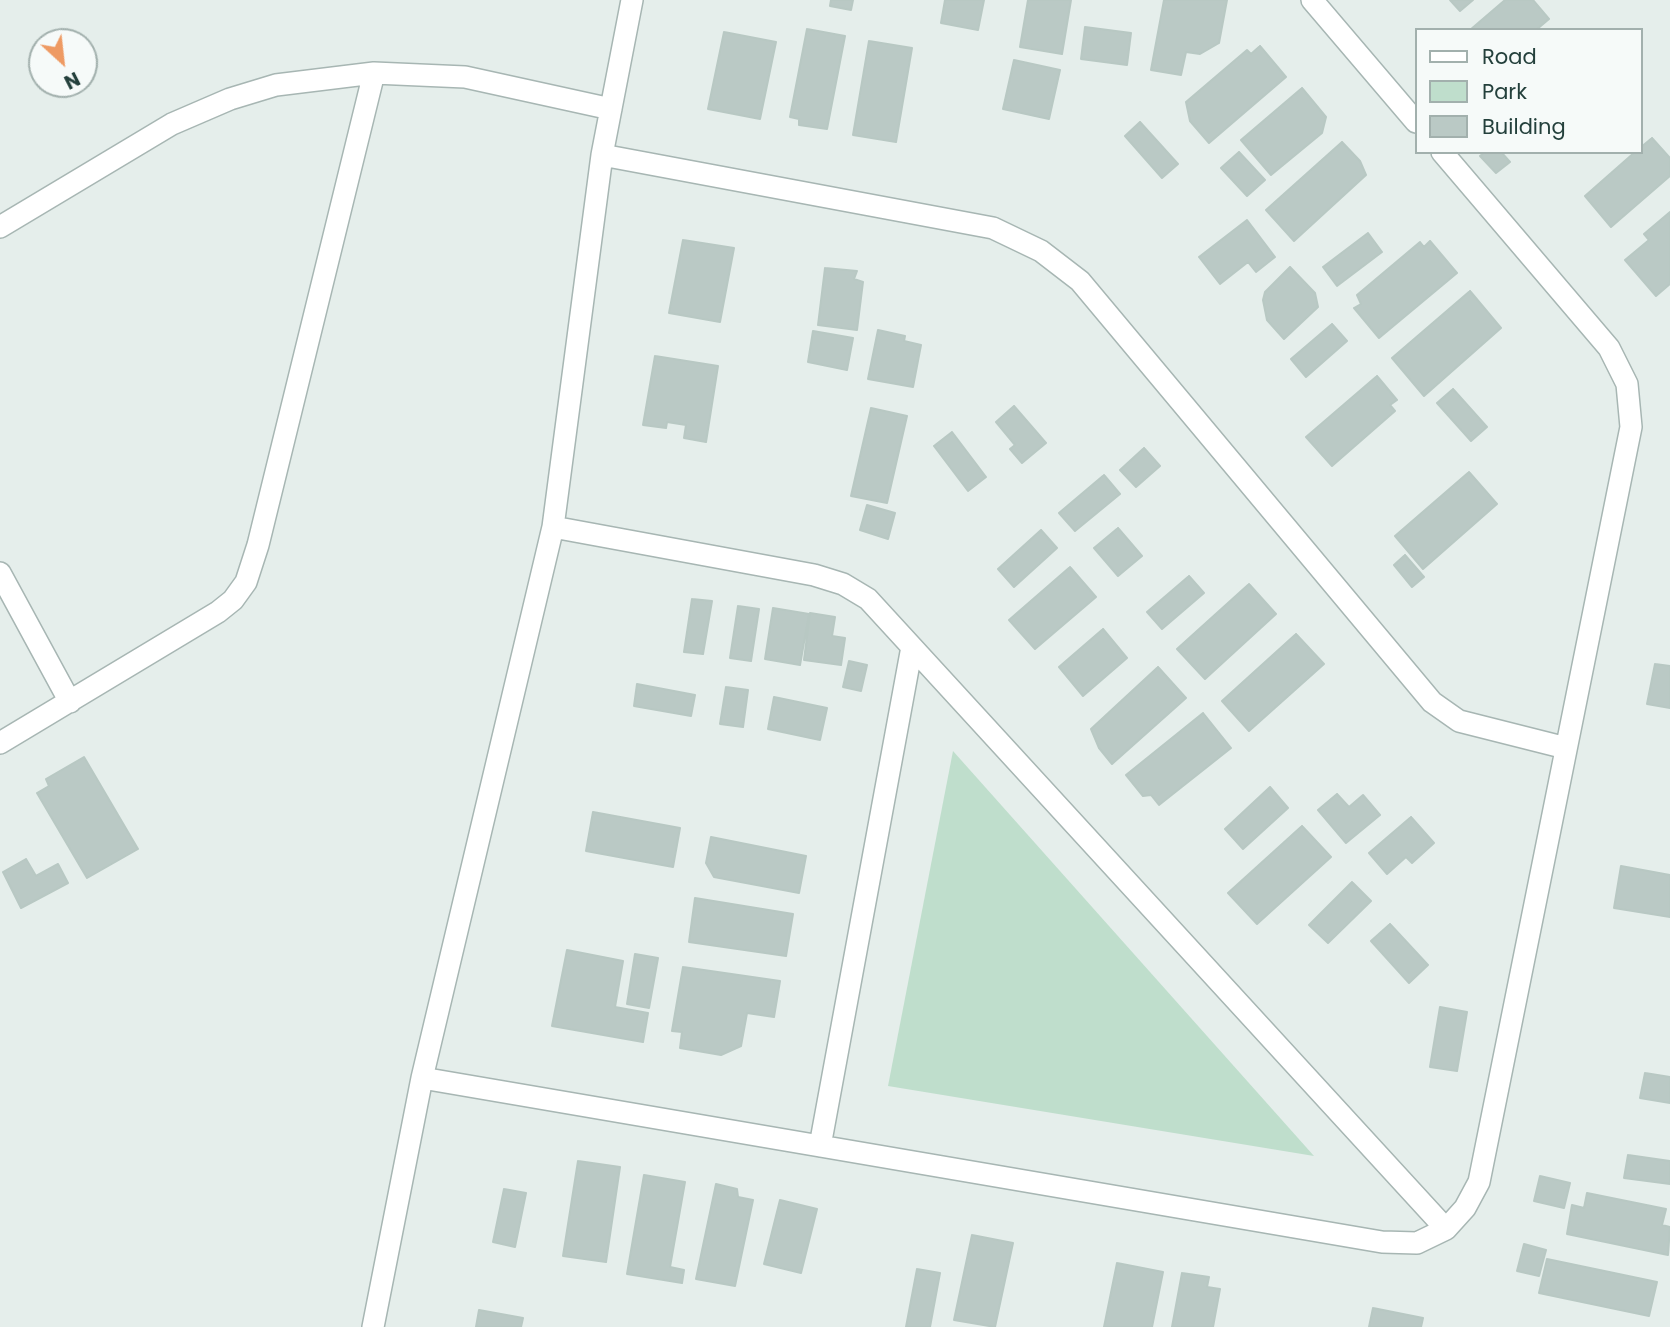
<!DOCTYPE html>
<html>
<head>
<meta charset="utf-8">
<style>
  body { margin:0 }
  #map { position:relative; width:1670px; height:1327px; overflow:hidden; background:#e5eeeb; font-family:Poppins,sans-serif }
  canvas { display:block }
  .legend { position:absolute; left:1415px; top:28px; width:228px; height:126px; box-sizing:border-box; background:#f6faf9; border:2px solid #a2b0ad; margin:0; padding:9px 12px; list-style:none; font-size:21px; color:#24403c }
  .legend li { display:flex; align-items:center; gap:14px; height:35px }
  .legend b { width:35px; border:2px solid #a2b0ad }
  .north { position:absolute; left:28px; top:28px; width:70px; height:70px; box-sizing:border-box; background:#f6faf9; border:2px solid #a2b0ad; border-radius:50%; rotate:153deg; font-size:19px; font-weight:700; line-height:28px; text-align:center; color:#24403c }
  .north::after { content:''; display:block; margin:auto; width:24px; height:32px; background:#ee9a63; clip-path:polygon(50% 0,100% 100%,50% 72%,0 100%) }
</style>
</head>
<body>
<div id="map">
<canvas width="1670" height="1327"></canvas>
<ul class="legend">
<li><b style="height:9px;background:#fff"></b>Road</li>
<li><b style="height:19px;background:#bfdecc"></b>Park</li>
<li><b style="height:19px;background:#bac9c5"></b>Building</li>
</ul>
<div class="north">N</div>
</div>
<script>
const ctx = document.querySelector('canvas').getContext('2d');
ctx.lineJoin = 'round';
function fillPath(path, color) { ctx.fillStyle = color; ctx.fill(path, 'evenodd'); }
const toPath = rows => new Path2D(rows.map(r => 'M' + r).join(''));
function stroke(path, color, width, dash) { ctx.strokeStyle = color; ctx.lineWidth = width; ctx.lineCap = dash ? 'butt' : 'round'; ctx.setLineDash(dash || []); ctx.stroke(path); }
fillPath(toPath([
  [953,751,1314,1156,888,1086]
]), '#bfdecc');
const building = toPath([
  [831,0,853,0,851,10,830,6,831,0],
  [945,0,984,0,978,30,941,23,945,0],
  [1028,0,1071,0,1062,54,1020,47,1028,0],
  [1164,0,1227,0,1219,43,1200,54,1186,52,1181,75,1151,70,1164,0],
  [1450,0,1473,0,1460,11,1450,0],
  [1505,0,1533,0,1549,19,1536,30,1470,30,1505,0],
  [1085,27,1131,33,1127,65,1081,59,1085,27],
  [807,29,845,36,827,129,799,125,799,119,790,117,807,29],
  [724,32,776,42,760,119,708,109,724,32],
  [869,41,912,48,896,142,853,135,869,41],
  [1260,46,1286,77,1209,143,1190,121,1186,102,1247,50,1251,54,1260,46],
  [1014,60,1060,70,1049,119,1003,109,1014,60],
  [1302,88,1326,117,1322,133,1271,175,1241,140,1302,88],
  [1140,122,1178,164,1162,178,1125,136,1140,122],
  [1652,138,1670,158,1670,176,1611,227,1585,196,1635,152,1640,152,1640,148,1652,138],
  [1342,142,1360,161,1366,175,1294,241,1266,210,1342,142],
  [1239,152,1265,180,1247,196,1221,168,1239,152],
  [1485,152,1501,152,1510,162,1496,173,1480,156,1485,152],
  [1670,212,1670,284,1656,296,1625,260,1649,240,1644,234,1670,212],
  [1247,220,1275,257,1256,272,1248,262,1220,284,1199,257,1247,220],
  [1368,233,1382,252,1337,286,1323,267,1368,233],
  [683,240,734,248,720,322,669,313,683,240],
  [1430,241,1457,273,1379,338,1354,308,1361,304,1357,295,1420,242,1424,247,1430,241],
  [1290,267,1315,293,1318,307,1284,339,1267,320,1263,300,1265,292,1290,267],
  [825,268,857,271,854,279,863,282,857,330,818,325,825,268],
  [1470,291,1501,328,1424,396,1392,358,1470,291],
  [1332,324,1347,341,1306,377,1291,359,1332,324],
  [878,330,905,336,904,341,921,345,913,387,868,379,878,330],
  [813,331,853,338,847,370,808,362,813,331],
  [655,356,718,366,706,442,684,438,686,425,667,422,666,428,643,425,655,356],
  [1377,376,1397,400,1390,405,1395,411,1332,466,1306,437,1377,376],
  [1453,389,1487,427,1471,441,1437,403,1453,389],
  [1014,406,1046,443,1022,463,1010,449,1015,445,996,422,1014,406],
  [871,408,907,416,887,503,851,496,871,408],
  [952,432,986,477,968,491,934,446,952,432],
  [1144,448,1160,466,1136,487,1120,470,1144,448],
  [1469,472,1497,504,1423,569,1395,536,1469,472],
  [1104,475,1120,494,1075,531,1059,513,1104,475],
  [867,505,895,513,888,539,860,530,867,505],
  [1118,528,1142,556,1118,576,1094,548,1118,528],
  [1041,530,1057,548,1014,587,998,569,1041,530],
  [1405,555,1424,577,1412,587,1394,565,1405,555],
  [1070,567,1096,597,1035,649,1009,620,1070,567],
  [1189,576,1204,593,1162,629,1147,612,1189,576],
  [1249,584,1276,614,1205,679,1177,649,1249,584],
  [692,599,712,601,703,654,684,652,692,599],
  [738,606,759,609,751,661,730,658,738,606],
  [773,608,809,614,800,665,765,659,773,608],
  [810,613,835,617,832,636,845,638,841,665,804,660,810,613],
  [1103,629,1127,658,1083,696,1059,667,1103,629],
  [1296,634,1324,664,1249,731,1222,701,1296,634],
  [849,661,867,665,861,691,843,687,849,661],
  [1655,664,1670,666,1670,708,1647,704,1655,664],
  [1158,667,1186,698,1112,764,1099,748,1091,729,1158,667],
  [637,684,695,695,691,716,634,706,637,684],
  [726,687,748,690,743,727,720,724,726,687],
  [774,697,827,708,820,740,768,729,774,697],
  [1203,713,1231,748,1159,805,1151,795,1143,796,1126,775,1203,713],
  [84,757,138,849,87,878,37,793,49,786,46,779,84,757],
  [1270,787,1288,808,1243,849,1225,829,1270,787],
  [1337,794,1349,807,1363,795,1380,815,1346,843,1318,810,1337,794],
  [593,812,680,828,673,867,586,851,593,812],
  [1411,817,1434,843,1412,863,1406,857,1387,874,1369,853,1411,817],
  [1302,826,1331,857,1257,924,1228,893,1302,826],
  [711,837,806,856,799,893,714,877,706,863,711,837],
  [26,859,36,876,58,864,68,883,21,908,3,872,26,859],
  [1621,866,1670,875,1670,917,1614,908,1621,866],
  [1352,882,1371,901,1328,943,1309,925,1352,882],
  [695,898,793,914,786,956,689,942,695,898],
  [1390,924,1428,965,1409,983,1371,941,1390,924],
  [567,950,623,961,615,1007,648,1013,643,1042,552,1026,567,950],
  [635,954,658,958,649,1008,627,1004,635,954],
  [683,967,780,981,774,1017,747,1013,741,1046,721,1055,680,1048,682,1032,672,1031,683,967],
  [1440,1007,1467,1012,1457,1071,1430,1067,1440,1007],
  [1645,1073,1670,1077,1670,1103,1640,1098,1645,1073],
  [1628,1155,1670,1161,1670,1184,1624,1178,1628,1155],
  [578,1161,620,1167,606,1262,563,1256,578,1161],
  [644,1175,685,1182,670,1267,684,1270,682,1283,627,1274,644,1175],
  [1540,1176,1570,1183,1564,1208,1534,1201,1540,1176],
  [716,1184,737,1189,738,1197,753,1200,735,1286,696,1279,716,1184],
  [504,1189,526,1193,515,1247,493,1242,504,1189],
  [1587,1193,1666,1209,1662,1225,1670,1227,1668,1255,1567,1234,1572,1205,1584,1208,1587,1193],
  [780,1200,817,1209,801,1273,764,1264,780,1200],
  [972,1235,1013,1243,995,1327,954,1320,972,1235],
  [1524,1244,1546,1250,1539,1276,1517,1271,1524,1244],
  [1547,1259,1657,1282,1649,1316,1539,1293,1547,1259],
  [1117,1263,1163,1272,1152,1327,1104,1327,1117,1263],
  [917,1269,940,1273,930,1327,906,1327,917,1269],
  [1182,1273,1209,1277,1207,1287,1220,1289,1213,1327,1172,1327,1182,1273],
  [1373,1308,1423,1318,1421,1327,1369,1327,1373,1308],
  [479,1310,523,1318,521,1327,476,1327,479,1310]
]);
fillPath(building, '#bac9c5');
stroke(building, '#b8c8c3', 2);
const street = toPath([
  [1312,0,1416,122],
  [602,155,993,228,1041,251,1080,281,1432,702,1459,721,1566,748],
  [0,227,172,124,230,99,276,85,374,73,465,77,611,109],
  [553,527,814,575,843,584,868,599,1446,1229],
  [0,573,70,702],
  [0,743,218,612,233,600,246,582,258,545,374,73],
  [422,1078,1382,1242,1417,1243,1446,1229,1465,1208,1479,1182,1631,427,1627,384,1609,348,1442,152],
  [820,1146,912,647],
  [373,1327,422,1078,553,527,602,155,632,0]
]);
stroke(street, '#a7b6b3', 24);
stroke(street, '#fff', 21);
</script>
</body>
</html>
